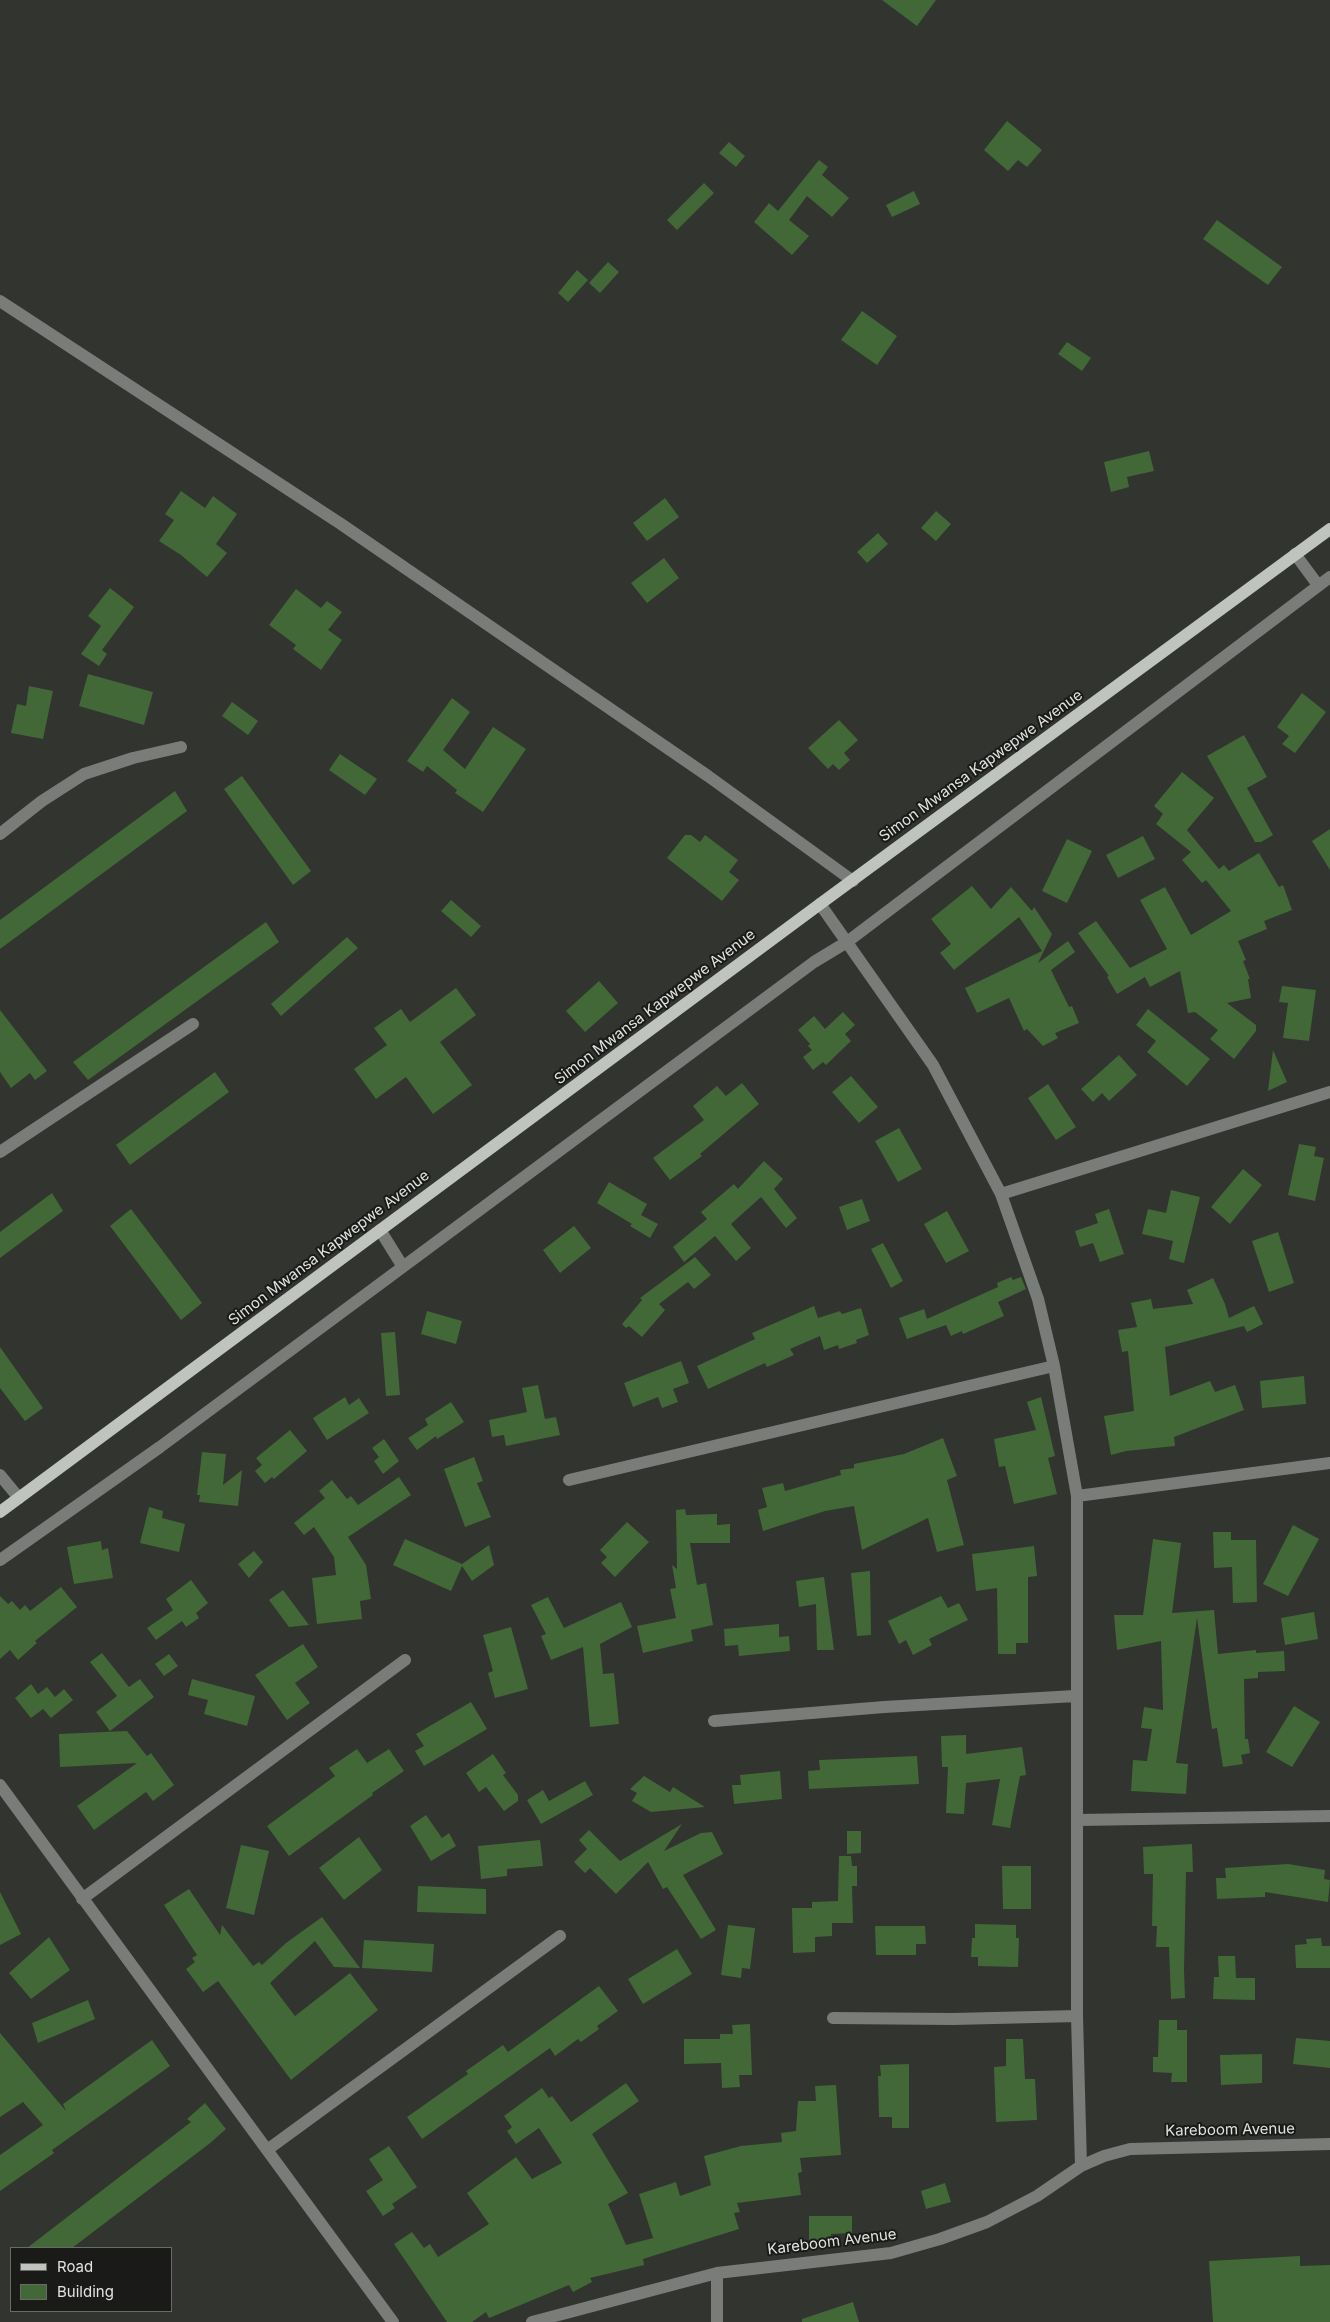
<!DOCTYPE html>
<html>
<head>
<meta charset="utf-8">
<style>
  body { margin:0 }
  #map { position:relative; width:1330px; height:2322px; overflow:hidden; background:#31342f; font-family:Inter,sans-serif }
  canvas { display:block }
  .legend { position:absolute; left:10px; top:2247px; width:162px; height:65px; box-sizing:border-box; background:#1a1b19; border:1px solid #6a6b69; margin:0; padding:6px 9px; list-style:none; font-size:15px; color:#e1e3e0 }
  .legend li { display:flex; align-items:center; gap:10px; height:25px }
  .legend b { width:25px; border:1px solid #6a6b69 }
</style>
</head>
<body>
<div id="map">
<canvas width="1330" height="2322"></canvas>
<ul class="legend">
<li><b style="height:6px;background:#c0c4bf"></b>Road</li>
<li><b style="height:14px;background:#426837"></b>Building</li>
</ul>
</div>
<script>
const ctx = document.querySelector('canvas').getContext('2d');
ctx.lineJoin = 'round';
function fillPath(path, color) { ctx.fillStyle = color; ctx.fill(path, 'evenodd'); }
const toPath = rows => new Path2D(rows.map(r => 'M' + r).join(''));
function stroke(path, color, width, dash) { ctx.strokeStyle = color; ctx.lineWidth = width; ctx.lineCap = dash ? 'butt' : 'round'; ctx.setLineDash(dash || []); ctx.stroke(path); }
function drawText(font, color, halo, rows, align = 'center') {
  ctx.font = font + ' Inter,sans-serif'; ctx.lineWidth = 4; ctx.setLineDash([]); ctx.textBaseline = 'middle'; ctx.strokeStyle = halo; ctx.fillStyle = color; for (const [text, x, y, turn = 0] of rows) {
    ctx.save(); ctx.translate(x, y); ctx.rotate((+turn || 0) * Math.PI / 180); ctx.textAlign = isNaN(turn) ? turn : align; if (halo) ctx.strokeText(text, 0, 0); ctx.fillText(text, 0, 0); ctx.restore();
  }
}
fillPath(toPath([
  [882,0,936,0,917,26],
  [1007,121,1042,150,1027,167,1018,160,1008,171,984,150],
  [729,142,745,156,736,167,719,153],
  [819,160,828,167,822,175,849,198,832,217,807,196,789,220,809,236,792,255,754,222,769,203,778,211],
  [704,183,714,193,677,230,667,220],
  [914,191,920,204,892,217,886,205],
  [1217,220,1282,267,1268,285,1203,239],
  [608,262,619,272,600,293,589,283],
  [577,270,588,280,568,302,558,293],
  [862,311,897,336,877,365,841,340],
  [1067,342,1091,358,1082,371,1058,354],
  [1149,451,1154,471,1127,477,1129,487,1111,492,1104,462],
  [181,491,205,508,213,496,237,514,216,544,227,553,207,577,181,555,159,541,174,520,165,514],
  [665,498,679,517,647,541,633,523],
  [936,511,951,524,936,541,921,528],
  [878,533,888,544,867,563,857,552],
  [664,558,679,578,647,603,631,583],
  [110,588,134,607,102,650,107,654,99,666,81,654,101,626,88,616],
  [296,589,321,608,327,601,342,612,328,630,342,640,321,670,293,649,296,645,269,625],
  [88,674,153,692,144,725,79,706],
  [29,686,53,691,43,739,11,733,17,704,26,706],
  [1302,693,1326,712,1295,753,1282,744,1289,736,1277,727],
  [452,698,470,712,443,750,465,769,493,727,526,749,483,812,455,793,457,790,427,766,423,772,407,761],
  [232,702,258,721,248,735,222,716],
  [839,720,858,740,844,753,850,760,839,770,833,764,828,769,808,748],
  [1244,735,1267,777,1247,788,1273,835,1261,842,1255,842,1207,756],
  [340,754,377,779,365,795,329,770],
  [1182,772,1214,798,1187,830,1219,869,1224,865,1229,871,1259,853,1279,887,1283,885,1292,910,1264,921,1267,929,1238,941,1246,960,1243,961,1250,979,1248,979,1251,998,1227,1003,1256,1025,1256,1031,1234,1059,1210,1039,1218,1030,1195,1012,1188,1013,1180,971,1150,987,1145,977,1117,994,1107,977,1109,976,1078,933,1096,921,1130,968,1167,949,1140,900,1165,887,1191,935,1231,911,1206,880,1202,883,1182,860,1191,852,1156,824,1163,814,1154,806],
  [242,776,311,871,293,885,224,789],
  [175,791,187,811,0,949,0,920],
  [1330,829,1330,870,1312,841],
  [685,835,691,835,700,842,705,835,738,860,729,872,739,880,722,901,667,858],
  [1143,836,1155,859,1118,878,1106,855],
  [1067,839,1092,851,1067,903,1042,891],
  [972,886,991,909,1011,887,1032,911,1034,907,1052,934,1038,963,1068,941,1075,952,1051,970,1069,1007,1072,1006,1079,1023,1055,1033,1058,1038,1043,1046,1027,1029,1024,1031,1009,998,977,1013,965,988,1042,951,1019,917,954,970,940,953,951,944,931,919],
  [451,900,481,926,471,937,441,911],
  [266,922,279,942,88,1080,73,1062],
  [347,937,358,948,281,1016,271,1004],
  [599,981,618,1003,585,1032,566,1011],
  [1282,986,1316,990,1309,1041,1283,1038,1288,1003,1279,1002],
  [456,988,476,1015,440,1042,472,1085,433,1114,406,1077,376,1099,354,1069,387,1045,374,1028,401,1009,410,1022],
  [1148,1009,1210,1059,1187,1086,1147,1052,1156,1041,1136,1025],
  [0,1010,47,1071,35,1080,30,1073,11,1088,0,1072],
  [843,1012,855,1025,845,1034,851,1041,826,1065,823,1062,813,1070,803,1057,812,1050,808,1046,810,1044,798,1030,814,1016,825,1029],
  [1273,1050,1287,1082,1268,1091],
  [1119,1055,1137,1075,1109,1101,1102,1093,1093,1102,1081,1089],
  [215,1072,229,1092,130,1165,116,1145],
  [851,1076,878,1107,859,1123,832,1092],
  [742,1083,759,1104,700,1154,702,1156,670,1180,653,1158,704,1120,693,1106,717,1086,726,1096],
  [1048,1084,1076,1127,1056,1140,1028,1098],
  [899,1128,922,1169,898,1182,875,1141],
  [1299,1144,1316,1147,1314,1156,1324,1158,1315,1201,1288,1195],
  [764,1161,783,1179,774,1189,797,1218,786,1228,761,1197,731,1224,751,1248,736,1261,715,1236,684,1262,673,1247,707,1219,701,1212,734,1184,738,1189],
  [1243,1169,1262,1185,1230,1224,1211,1207],
  [609,1182,647,1204,641,1215,658,1224,650,1238,630,1226,632,1224,597,1203],
  [1171,1190,1200,1197,1184,1263,1169,1259,1173,1241,1142,1234,1148,1209,1166,1213],
  [52,1193,63,1211,0,1258,0,1232],
  [862,1199,870,1221,847,1230,839,1207],
  [131,1209,202,1303,181,1320,110,1226],
  [1109,1209,1124,1254,1100,1262,1093,1243,1080,1247,1075,1231,1098,1223,1095,1214],
  [947,1211,969,1251,946,1263,924,1224],
  [574,1226,591,1248,560,1273,543,1250],
  [1278,1232,1294,1283,1269,1292,1252,1241],
  [883,1243,903,1281,891,1288,871,1249],
  [695,1257,711,1275,694,1289,688,1282,659,1304,665,1310,642,1337,629,1326,626,1328,622,1324,642,1300,640,1298],
  [1011,1277,1013,1280,1021,1277,1026,1289,998,1302,1004,1316,963,1334,962,1331,951,1336,946,1325,907,1339,899,1318,924,1309,927,1319,998,1287,997,1283],
  [1213,1278,1225,1304,1229,1318,1254,1306,1263,1324,1247,1332,1244,1326,1165,1347,1170,1396,1210,1381,1215,1392,1235,1385,1244,1410,1174,1437,1175,1446,1126,1451,1111,1455,1104,1416,1134,1411,1128,1351,1122,1352,1118,1330,1137,1327,1131,1303,1151,1299,1153,1309,1193,1304,1187,1290],
  [814,1306,818,1318,840,1311,842,1314,861,1308,869,1335,856,1340,857,1343,839,1349,838,1345,824,1350,820,1336,790,1349,794,1355,767,1367,765,1363,708,1389,697,1366,755,1339,752,1333],
  [427,1311,462,1321,456,1344,421,1334],
  [395,1332,400,1395,386,1396,381,1333],
  [0,1347,43,1408,25,1421,0,1388],
  [681,1361,689,1383,673,1389,678,1402,662,1408,658,1397,633,1407,624,1383],
  [1304,1376,1306,1404,1262,1408,1260,1381],
  [538,1385,545,1419,556,1417,560,1435,506,1446,504,1435,492,1437,489,1420,527,1412,522,1388],
  [345,1397,349,1405,359,1398,369,1413,327,1440,313,1418],
  [1041,1397,1055,1456,1048,1458,1057,1494,1014,1504,1005,1466,999,1467,994,1439,1036,1430,1027,1402],
  [451,1402,464,1422,437,1439,436,1436,417,1450,408,1438,428,1425,425,1419],
  [290,1430,307,1451,274,1479,272,1477,265,1483,255,1471,262,1465,256,1458],
  [943,1438,957,1476,947,1480,964,1545,937,1552,928,1518,862,1550,854,1506,825,1511,763,1531,758,1510,767,1507,762,1488,783,1483,785,1491,841,1475,840,1470,854,1468,854,1464,904,1454],
  [384,1439,399,1461,383,1474,374,1461,379,1457,372,1448],
  [202,1452,226,1454,223,1485,242,1470,238,1506,199,1502,200,1495,197,1495],
  [474,1457,483,1481,477,1483,491,1517,465,1527,444,1469],
  [399,1477,411,1495,348,1537,366,1565,371,1599,360,1601,362,1619,317,1624,312,1578,336,1575,334,1557,314,1527,304,1535,294,1523,325,1498,319,1491,332,1480,347,1499,351,1496,358,1505],
  [149,1507,163,1511,162,1518,185,1524,179,1552,140,1543],
  [685,1509,686,1515,717,1514,717,1525,730,1524,730,1543,690,1543,697,1585,706,1583,713,1625,691,1630,693,1641,643,1653,637,1626,676,1618,670,1589,676,1588,672,1565,677,1569,676,1510],
  [627,1522,649,1542,615,1577,601,1563,607,1557,600,1550],
  [1293,1525,1319,1539,1288,1596,1263,1584],
  [1213,1532,1231,1532,1231,1540,1256,1540,1257,1602,1233,1603,1232,1567,1214,1568],
  [405,1539,462,1564,489,1545,494,1565,472,1581,462,1566,451,1591,393,1565],
  [1153,1539,1181,1543,1172,1613,1214,1610,1218,1654,1256,1650,1256,1653,1284,1651,1285,1671,1258,1672,1258,1678,1244,1679,1245,1739,1248,1739,1250,1753,1241,1755,1243,1764,1223,1767,1217,1728,1212,1729,1197,1618,1176,1763,1188,1764,1186,1794,1131,1791,1133,1760,1147,1761,1152,1729,1141,1728,1144,1707,1163,1710,1161,1641,1117,1650,1114,1615,1143,1615],
  [101,1541,102,1550,108,1548,113,1578,74,1584,67,1547],
  [1034,1546,1037,1576,1028,1577,1028,1643,1016,1643,1016,1654,998,1654,997,1588,976,1591,972,1554],
  [254,1551,263,1562,249,1578,238,1564],
  [870,1571,871,1635,857,1636,851,1573],
  [824,1577,834,1650,817,1650,816,1604,799,1607,796,1581],
  [191,1580,208,1603,196,1613,199,1618,186,1627,182,1621,156,1640,147,1628,173,1610,166,1599],
  [61,1587,77,1607,35,1641,37,1643,18,1660,10,1650,0,1659,0,1596,8,1604,12,1601,20,1610,25,1605,30,1611],
  [283,1590,309,1625,289,1627,269,1600],
  [941,1596,948,1608,959,1603,968,1620,929,1639,932,1645,913,1655,906,1640,899,1644,888,1621],
  [548,1597,564,1628,621,1602,632,1627,600,1644,603,1674,614,1673,619,1724,590,1727,583,1647,551,1660,541,1636,546,1634,531,1605],
  [1314,1612,1318,1639,1285,1645,1281,1618],
  [779,1624,779,1637,789,1636,790,1651,739,1656,738,1645,725,1646,724,1629],
  [511,1627,528,1689,495,1698,488,1673,493,1671,483,1635],
  [303,1644,318,1667,295,1683,310,1703,287,1720,255,1675],
  [102,1653,129,1687,140,1679,154,1697,110,1731,96,1712,117,1696,90,1662],
  [169,1654,178,1666,164,1676,155,1664],
  [192,1679,255,1696,247,1726,204,1714,208,1700,188,1695],
  [31,1684,38,1694,47,1687,55,1697,64,1689,73,1700,51,1718,43,1709,31,1718,15,1698],
  [471,1702,487,1729,424,1766,415,1751,424,1746,416,1734],
  [1294,1706,1320,1722,1292,1767,1266,1752],
  [127,1731,147,1756,151,1753,174,1785,153,1801,146,1792,94,1830,77,1806,137,1763,60,1767,59,1734],
  [966,1735,966,1754,1022,1747,1026,1775,1020,1776,1010,1828,992,1825,1000,1779,966,1783,964,1814,946,1813,948,1767,942,1767,941,1736],
  [357,1749,367,1763,389,1749,404,1771,372,1793,373,1795,289,1856,267,1826,335,1776,329,1768],
  [493,1754,506,1773,503,1775,518,1795,518,1801,504,1811,486,1787,479,1792,466,1773],
  [917,1756,919,1784,809,1789,808,1771,820,1770,819,1760],
  [780,1771,782,1799,734,1804,732,1785,741,1785,740,1775],
  [644,1776,670,1792,673,1787,705,1807,651,1812,632,1801,637,1793,630,1789],
  [585,1781,593,1795,541,1824,527,1800,543,1790,549,1801],
  [426,1815,442,1838,449,1833,456,1846,431,1861,410,1826],
  [682,1824,664,1851,701,1833,712,1832,723,1854,683,1875,716,1930,701,1939,667,1887,663,1889,648,1862,616,1894,590,1868,585,1873,574,1862,587,1849,579,1840,589,1830,620,1861],
  [847,1831,861,1831,861,1853,847,1854],
  [359,1837,382,1870,344,1900,319,1868],
  [540,1840,543,1866,507,1869,507,1876,481,1879,478,1846],
  [1192,1844,1193,1872,1186,1872,1184,1970,1185,1998,1171,1999,1169,1947,1156,1947,1157,1926,1152,1926,1153,1874,1144,1874,1143,1847],
  [241,1845,269,1851,254,1915,226,1908],
  [839,1856,851,1856,852,1866,857,1866,857,1886,852,1886,853,1923,832,1923,832,1936,815,1937,815,1952,793,1953,792,1908,812,1908,812,1902,838,1901],
  [1288,1864,1325,1870,1324,1879,1330,1880,1328,1902,1265,1892,1265,1897,1217,1899,1216,1878,1226,1878,1225,1868],
  [1002,1866,1031,1866,1031,1909,1003,1909],
  [418,1886,486,1889,486,1914,417,1912],
  [189,1889,220,1935,222,1925,253,1966,259,1962,262,1965,286,1943,322,1917,360,1968,334,1967,315,1941,270,1983,295,2016,350,1973,378,2010,291,2080,218,1981,203,1992,186,1969,195,1962,192,1958,197,1955,164,1905],
  [0,1892,21,1934,0,1945],
  [975,1924,1016,1925,1016,1938,1019,1938,1018,1967,978,1966,978,1957,971,1957,972,1938,975,1938],
  [728,1925,755,1928,750,1969,742,1968,741,1978,721,1975],
  [875,1926,925,1926,926,1944,916,1944,916,1955,876,1955],
  [49,1937,70,1970,31,1999,9,1973],
  [1321,1938,1322,1946,1330,1946,1330,1968,1296,1968,1295,1945,1307,1944,1306,1939],
  [364,1940,434,1944,432,1972,362,1968],
  [677,1949,692,1974,643,2004,628,1979],
  [1218,1956,1235,1956,1236,1978,1255,1978,1255,2000,1213,1999,1214,1977,1219,1977],
  [599,1986,618,2011,597,2026,599,2029,581,2042,578,2039,555,2056,550,2048,422,2139,407,2117,468,2074,466,2071,503,2045,508,2052],
  [88,2000,95,2019,38,2043,32,2023],
  [1159,2020,1177,2020,1177,2030,1187,2030,1187,2082,1171,2082,1172,2073,1153,2072,1153,2057,1158,2057],
  [750,2024,752,2075,739,2075,740,2087,722,2088,721,2063,684,2064,684,2039,720,2039,720,2034,733,2034,732,2025],
  [0,2033,66,2111,63,2104,152,2040,170,2066,52,2150,54,2153,0,2191,0,2155,43,2125,23,2102,0,2117],
  [1296,2038,1330,2041,1330,2068,1293,2064],
  [1006,2039,1023,2039,1025,2079,1035,2079,1037,2120,996,2122,994,2067,1006,2066],
  [1262,2054,1262,2083,1221,2085,1220,2055],
  [909,2064,909,2128,892,2128,892,2117,879,2117,878,2076,881,2076,880,2065],
  [626,2083,639,2101,592,2134,628,2193,608,2204,626,2245,653,2238,639,2194,676,2182,680,2196,711,2185,704,2156,741,2146,782,2142,781,2133,796,2131,798,2101,816,2101,815,2086,836,2085,841,2155,800,2158,802,2172,798,2173,801,2195,737,2203,740,2212,734,2213,739,2229,643,2259,644,2265,590,2278,592,2282,573,2292,569,2285,489,2318,486,2312,472,2322,447,2322,394,2244,412,2232,424,2248,430,2244,438,2257,489,2224,467,2193,516,2157,532,2179,562,2163,539,2128,516,2144,507,2131,512,2127,504,2116,542,2088,549,2098,552,2096,571,2122],
  [205,2103,226,2129,209,2144,72,2248,27,2248,191,2122,187,2119],
  [389,2146,417,2187,392,2204,395,2208,383,2216,366,2191,383,2180,369,2159],
  [945,2183,951,2202,926,2209,921,2191],
  [809,2216,852,2216,852,2233,831,2234,831,2240,809,2240],
  [1300,2256,1300,2266,1330,2265,1330,2322,1213,2322,1209,2261],
  [853,2302,859,2322,802,2322,802,2319]
]), '#426837');
stroke(toPath([
  [0,301,341,524,708,776,853,881],
  [1295,554,1318,585],
  [0,834,42,801,84,774,133,758,181,747],
  [820,904,933,1065,1001,1194,1038,1299,1054,1366,1077,1496,1077,2016,1081,2166],
  [0,1152,193,1024],
  [1001,1194,1330,1092],
  [380,1230,403,1267],
  [0,1475,19,1498],
  [569,1480,1054,1366],
  [1077,1496,1330,1463],
  [0,1560,160,1447,814,962,847,942,1330,577],
  [714,1721,884,1707,1075,1696],
  [0,1785,393,2322],
  [1078,1820,1330,1816],
  [82,1899,405,1660],
  [833,2018,953,2019,1077,2016],
  [267,2150,560,1936],
  [717,2273,717,2322],
  [532,2322,717,2273,891,2253,940,2239,987,2222,1037,2196,1081,2166,1104,2156,1130,2149,1330,2144]
]), '#7a7c79', 12);
stroke(toPath([
  [0,1512,820,904,1330,529]
]), '#c0c4bf', 12);
drawText('15px', '#e1e3e0', '#1a1b19', [
  ["Simon Mwansa Kapwepwe Avenue",981,766,-36],
  ["Simon Mwansa Kapwepwe Avenue",655,1007,-37],
  ["Simon Mwansa Kapwepwe Avenue",329,1248,-37],
  ["Kareboom Avenue",1230,2130,-1],
  ["Kareboom Avenue",832,2242,-7]
]);
</script>
</body>
</html>
